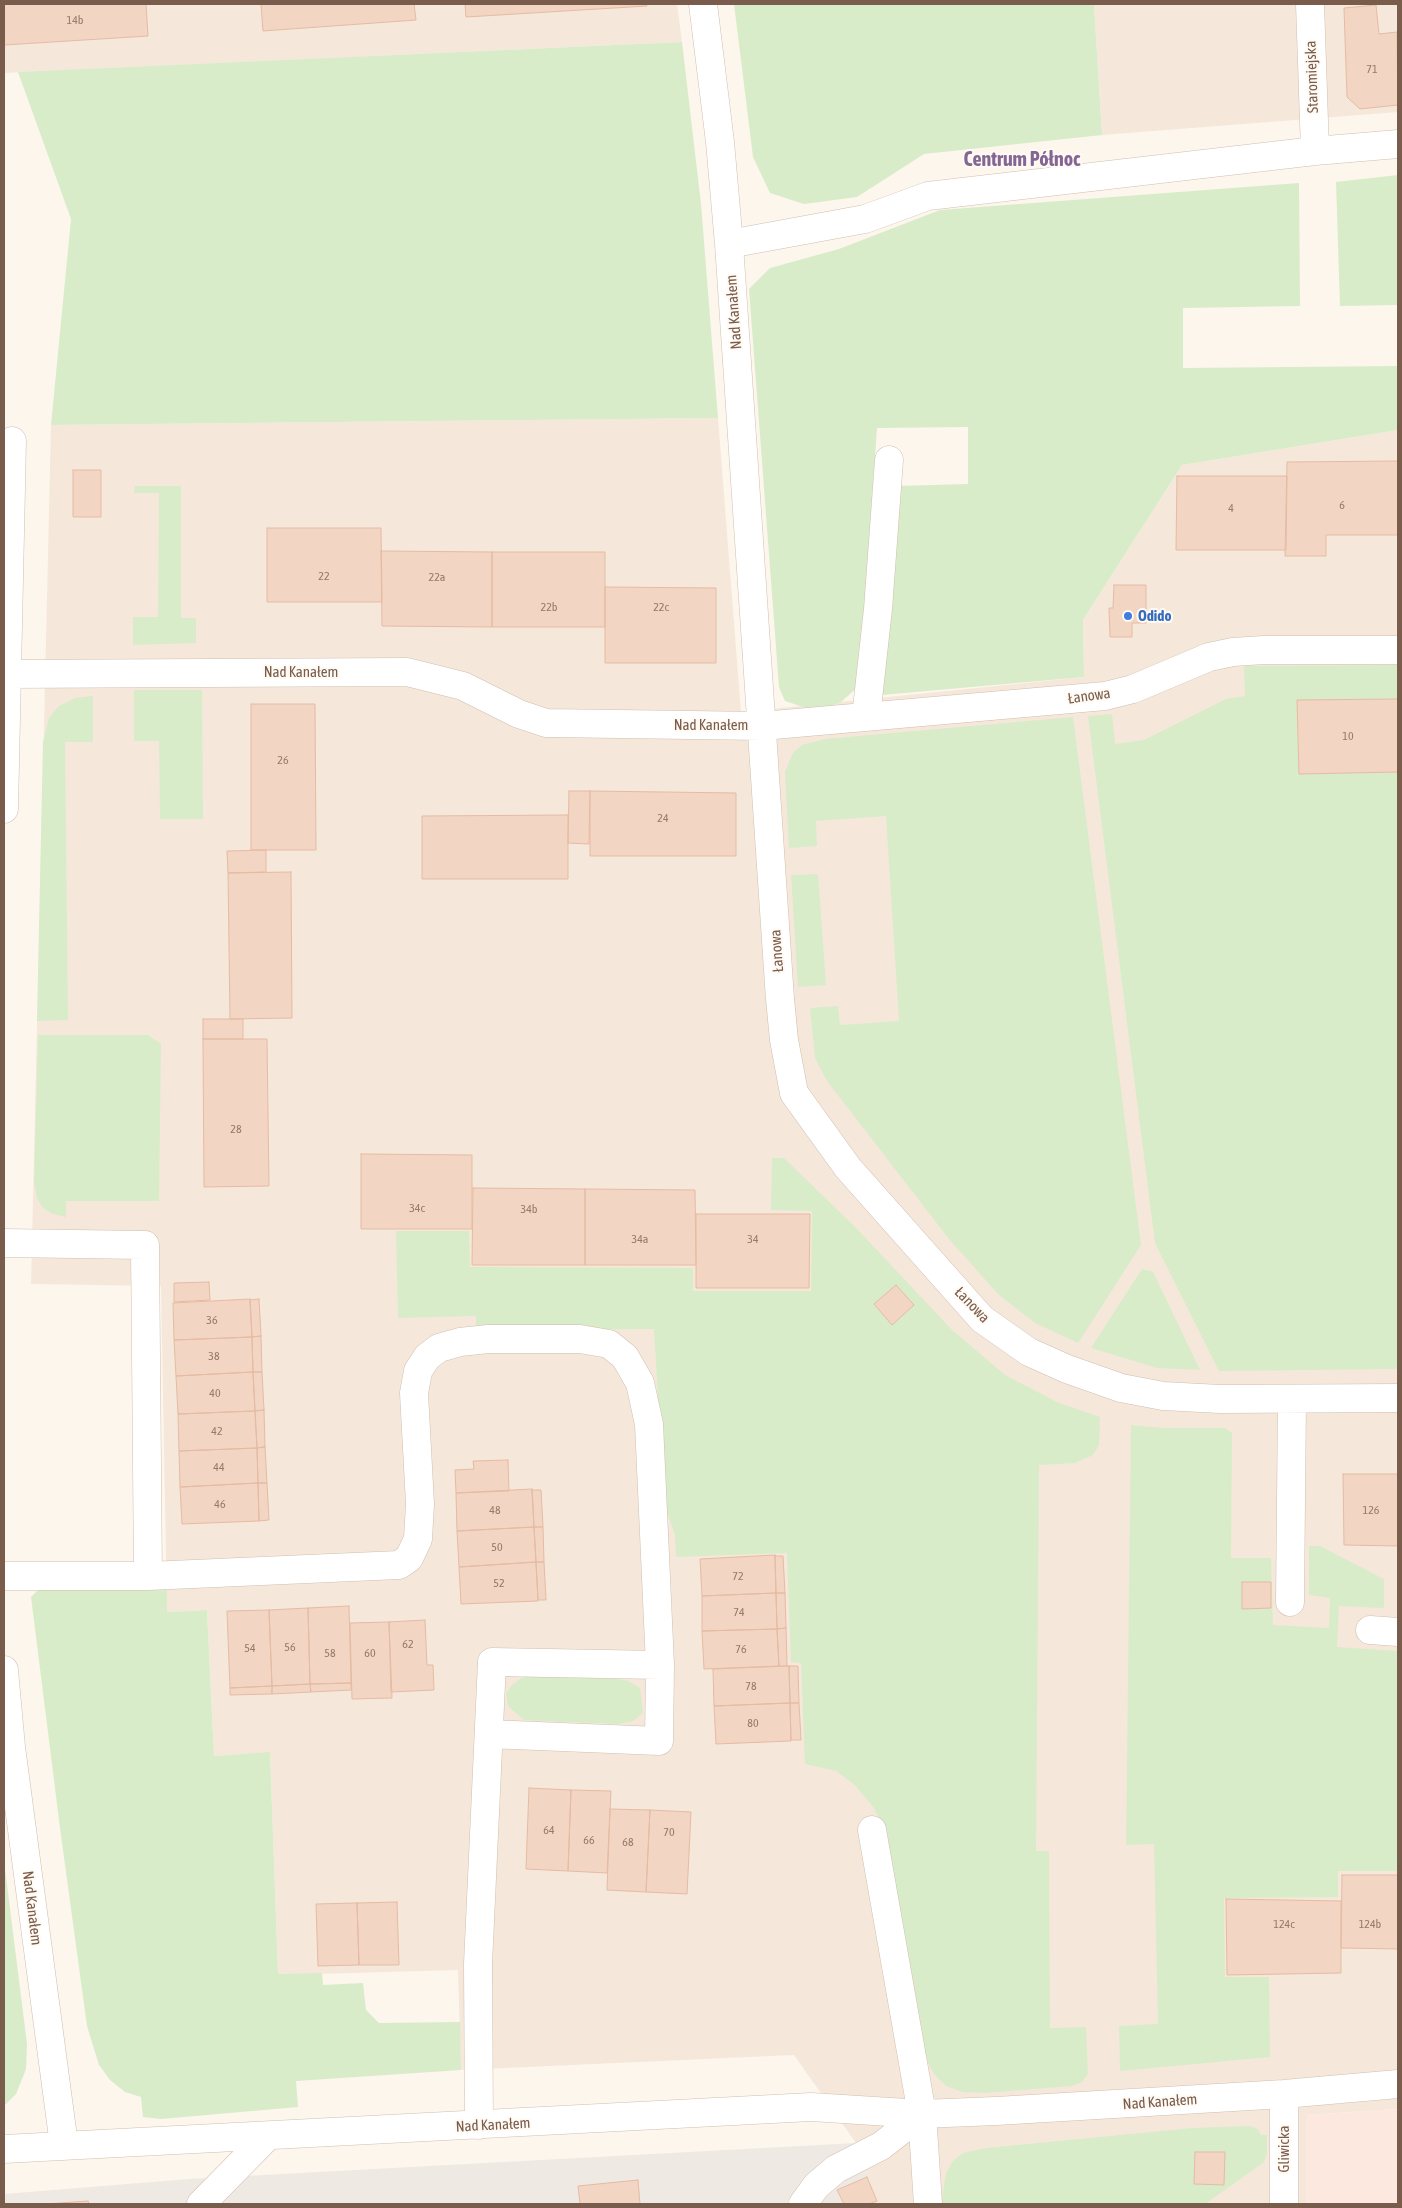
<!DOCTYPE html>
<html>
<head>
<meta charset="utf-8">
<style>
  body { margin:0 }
  #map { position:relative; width:1402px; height:2208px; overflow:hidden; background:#fdf6ec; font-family:"Asap Condensed",sans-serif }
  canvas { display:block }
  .frame { position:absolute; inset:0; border:5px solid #7a5c4d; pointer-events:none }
</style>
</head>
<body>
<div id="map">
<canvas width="1402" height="2208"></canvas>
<div class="frame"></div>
</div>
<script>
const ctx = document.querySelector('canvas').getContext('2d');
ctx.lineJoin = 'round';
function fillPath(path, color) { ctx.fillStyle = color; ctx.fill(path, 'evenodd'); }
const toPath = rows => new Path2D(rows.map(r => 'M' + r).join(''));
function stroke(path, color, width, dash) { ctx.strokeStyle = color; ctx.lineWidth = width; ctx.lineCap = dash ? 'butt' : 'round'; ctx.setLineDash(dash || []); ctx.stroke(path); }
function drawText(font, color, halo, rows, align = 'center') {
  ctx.font = font + ' "Asap Condensed",sans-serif'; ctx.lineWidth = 4; ctx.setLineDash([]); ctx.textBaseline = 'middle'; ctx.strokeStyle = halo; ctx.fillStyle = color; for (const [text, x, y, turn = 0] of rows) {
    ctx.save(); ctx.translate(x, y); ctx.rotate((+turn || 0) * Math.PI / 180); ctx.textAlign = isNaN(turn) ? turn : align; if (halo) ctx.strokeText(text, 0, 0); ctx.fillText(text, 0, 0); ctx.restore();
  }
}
fillPath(toPath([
  [4,4,677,4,682,42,4,73],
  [1094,4,1398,4,1398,112,1102,135],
  [718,418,741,712,1084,677,1083,620,1182,465,1398,430,1398,2109,1306,2115,1306,2204,878,2204,856,2143,794,2055,461,2070,458,1970,278,1975,270,1753,214,1756,207,1610,167,1612,161,1286,31,1284,51,425]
]), '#f5e8da');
fillPath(toPath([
  [1398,2109,1398,2204,1306,2204,1306,2115]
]), '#fde8e0');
fillPath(toPath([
  [856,2143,878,2204,4,2204,4,2194,189,2179]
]), '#efe9e4');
fillPath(toPath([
  [734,4,1094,4,1102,135,924,154,857,197,804,204,770,193,753,157],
  [682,42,701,204,718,418,51,425,71,219,18,72],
  [1398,175,1398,305,1340,306,1336,182],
  [1299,183,1300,306,1183,308,1183,368,1398,366,1398,430,1182,465,1083,620,1084,677,882,695,897,486,968,484,968,427,877,428,859,686,841,702,825,708,809,709,785,701,779,687,749,289,770,268,839,249,940,210],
  [135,486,181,486,181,618,196,618,196,643,133,645,133,617,158,617,159,493,134,493],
  [1398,665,1398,699,1297,700,1299,774,1398,772,1398,1369,1219,1371,1155,1243,1088,716,1112,714,1115,744,1144,740,1226,699,1245,696,1244,666],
  [134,690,202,690,203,819,160,819,159,741,134,741],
  [93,696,93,742,65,742,68,1020,37,1021,43,742,49,718,59,706,75,698],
  [1073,717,1141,1245,1078,1343,1035,1323,999,1295,949,1239,827,1081,815,1058,810,1008,838,1006,840,1025,899,1021,886,816,816,821,817,846,789,848,785,772,793,753,802,745,825,739],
  [818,874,826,985,798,987,791,875],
  [38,1035,148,1035,161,1044,159,1201,66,1201,66,1217,53,1214,43,1208,37,1198,34,1182],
  [772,1158,784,1158,857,1229,952,1330,1005,1375,1059,1403,1100,1417,1099,1445,1093,1455,1075,1463,1039,1465,1036,1851,1049,1851,1050,2028,1086,2027,1088,2074,1082,2082,1072,2086,985,2093,963,2092,946,2086,934,2074,926,2058,887,1834,874,1808,855,1785,836,1771,805,1764,801,1663,791,1662,787,1553,676,1557,675,1535,660,1492,661,1450,654,1329,476,1330,476,1316,398,1318,396,1231,469,1231,470,1267,693,1268,693,1291,811,1291,812,1211,771,1210],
  [1142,1269,1153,1272,1200,1370,1157,1368,1091,1348],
  [1131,1425,1164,1428,1225,1428,1232,1433,1231,1558,1271,1558,1273,1625,1329,1628,1330,1598,1309,1595,1309,1546,1320,1546,1384,1579,1384,1608,1339,1606,1337,1647,1398,1651,1398,1871,1338,1871,1338,1897,1224,1898,1225,1977,1269,1977,1270,2057,1120,2071,1119,2026,1158,2024,1154,1844,1126,1845],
  [44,1588,167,1588,167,1612,207,1610,214,1756,270,1752,278,1974,322,1973,323,1985,363,1983,366,2010,379,2023,460,2022,461,2070,296,2081,298,2107,161,2119,143,2117,141,2097,125,2092,110,2080,99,2065,87,2026,60,1828,31,1597,37,1591],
  [533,1675,617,1679,628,1681,640,1688,643,1713,633,1721,619,1724,524,1720,508,1706,506,1694,510,1687,521,1678],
  [4,1861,27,2044,26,2069,16,2094,4,2106],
  [1250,2126,1258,2129,1261,2135,1267,2135,1267,2153,1264,2162,1205,2204,941,2204,946,2173,953,2161,963,2153,986,2148,1193,2128]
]), '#d8ecc9');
const building = toPath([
  [4,4,146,4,148,36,4,45,4,4],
  [261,4,414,4,416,20,263,31,261,4],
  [465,4,646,4,647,6,466,17,465,4],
  [1376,5,1379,34,1397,32,1398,105,1360,109,1347,97,1344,8,1376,5],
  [1398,461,1398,535,1326,535,1326,556,1285,556,1287,462,1398,461],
  [73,470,101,470,101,517,73,517,73,470],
  [1177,476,1287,476,1286,550,1176,550,1177,476],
  [267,528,381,528,382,602,267,602,267,528],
  [381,551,492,552,492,627,382,626,381,551],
  [492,552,605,552,605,627,492,627,492,552],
  [1114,585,1146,585,1146,623,1132,623,1132,637,1110,637,1109,608,1113,608,1114,585],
  [605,587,716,588,716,663,605,663,605,587],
  [1398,699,1398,772,1299,774,1297,700,1398,699],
  [251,704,315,704,316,850,251,850,251,704],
  [569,791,590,791,589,844,568,843,569,791],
  [590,791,736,793,736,856,590,856,590,791],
  [568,815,568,879,422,879,422,816,568,815],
  [266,850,266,872,228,873,227,851,266,850],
  [291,872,292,1018,230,1019,228,873,291,872],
  [203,1019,243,1019,243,1039,203,1039,203,1019],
  [203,1039,267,1039,269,1186,204,1187,203,1039],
  [361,1154,472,1155,472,1229,361,1229,361,1154],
  [473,1188,585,1189,585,1265,472,1265,473,1188],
  [585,1189,695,1190,696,1265,585,1265,585,1189],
  [696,1214,810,1214,809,1288,696,1288,696,1214],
  [209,1282,210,1300,174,1302,174,1283,209,1282],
  [896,1285,914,1305,892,1325,874,1304,896,1285],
  [250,1299,252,1337,174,1340,173,1303,250,1299],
  [259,1299,261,1336,252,1337,250,1300,259,1299],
  [261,1336,262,1372,253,1372,252,1337,261,1336],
  [252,1337,253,1372,176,1376,174,1340,252,1337],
  [253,1372,255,1411,178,1414,176,1376,253,1372],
  [253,1372,262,1372,264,1410,255,1411,253,1372],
  [264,1410,265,1447,257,1448,255,1411,264,1410],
  [255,1411,257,1448,179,1451,178,1414,255,1411],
  [265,1447,267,1483,258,1483,257,1448,265,1447],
  [257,1448,258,1483,180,1487,179,1451,257,1448],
  [508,1460,509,1491,456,1493,455,1470,474,1469,473,1461,508,1460],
  [1343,1474,1398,1474,1398,1546,1344,1545,1343,1474],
  [258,1483,259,1521,182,1524,180,1487,258,1483],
  [258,1483,267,1483,269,1520,259,1521,258,1483],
  [532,1489,534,1527,457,1531,456,1493,532,1489],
  [532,1490,541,1490,543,1527,534,1527,532,1490],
  [534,1527,536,1562,459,1567,457,1531,534,1527],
  [534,1527,543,1527,544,1562,536,1562,534,1527],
  [775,1555,776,1593,702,1596,700,1559,775,1555],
  [775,1556,783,1556,785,1593,776,1593,775,1556],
  [536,1562,538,1601,461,1604,459,1567,536,1562],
  [536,1562,544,1562,546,1600,538,1600,536,1562],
  [1242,1582,1271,1582,1271,1608,1242,1609,1242,1582],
  [776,1593,777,1629,702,1631,702,1596,776,1593],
  [776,1593,785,1593,786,1628,777,1629,776,1593],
  [349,1606,351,1683,310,1684,308,1608,349,1606],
  [308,1608,310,1684,272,1686,269,1610,308,1608],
  [269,1610,272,1686,230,1688,227,1611,269,1610],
  [425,1620,427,1665,433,1665,434,1690,391,1692,389,1622,425,1620],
  [389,1622,392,1698,352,1699,350,1623,389,1622],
  [786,1628,787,1666,779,1666,777,1629,786,1628],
  [777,1629,779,1666,704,1669,702,1631,777,1629],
  [789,1666,790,1703,714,1706,713,1669,789,1666],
  [789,1666,798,1666,799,1703,790,1703,789,1666],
  [351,1683,351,1690,311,1692,310,1684,351,1683],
  [310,1684,311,1692,272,1694,272,1686,310,1684],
  [272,1686,272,1694,230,1695,230,1688,272,1686],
  [790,1703,791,1741,716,1744,714,1706,790,1703],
  [790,1703,799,1703,801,1740,791,1740,790,1703],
  [529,1788,571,1790,568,1871,526,1869,529,1788],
  [571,1790,611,1791,607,1873,568,1871,571,1790],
  [610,1809,650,1810,646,1892,607,1890,610,1809],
  [650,1810,691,1812,687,1894,646,1892,650,1810],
  [1342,1875,1398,1875,1398,1949,1341,1948,1342,1875],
  [1226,1899,1341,1901,1341,1973,1227,1975,1226,1899],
  [397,1902,399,1965,359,1965,357,1903,397,1902],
  [357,1903,359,1965,318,1966,316,1904,357,1903],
  [1195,2152,1225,2152,1224,2185,1194,2184,1195,2152],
  [867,2177,877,2201,869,2204,844,2204,837,2190,867,2177],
  [638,2180,640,2204,580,2204,578,2186,638,2180],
  [88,2201,89,2204,46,2204,88,2201]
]);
fillPath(building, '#f3d5c3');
stroke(building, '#e6bba3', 1);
const minor = toPath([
  [703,4,720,142,729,244,780,999,784,1040,794,1093,848,1168,982,1319,1029,1352,1067,1369,1121,1388,1163,1396,1220,1399,1398,1398],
  [1310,4,1315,151],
  [729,244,865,219,928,196,1315,151,1398,144],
  [6,674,407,672,463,686,519,714,546,723,762,726,1105,696,1133,689,1209,657,1233,652,1264,650,1398,650],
  [866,717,878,609,889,460],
  [4,809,12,441],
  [4,1243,145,1245,148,1576],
  [4,1576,148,1576,399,1565,409,1558,418,1539,420,1504,414,1393,418,1371,427,1357,439,1348,460,1342,488,1339,580,1339,609,1344,625,1357,640,1383,649,1424,660,1665,492,1662,478,1964,479,2125],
  [1290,1602,1292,1399],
  [1370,1630,1398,1632],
  [4,1670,11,1747,64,2145],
  [489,1734,659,1741,660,1665],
  [872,1830,922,2114,928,2204],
  [4,2149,811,2107,922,2114,996,2111,1284,2094,1398,2084],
  [201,2204,268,2136],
  [803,2204,816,2186,836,2169,881,2146,922,2114],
  [1284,2204,1284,2094]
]);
stroke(minor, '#d1beb0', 29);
stroke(minor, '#fff', 28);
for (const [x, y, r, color] of [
  [1128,616,5,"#3f7fe0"]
]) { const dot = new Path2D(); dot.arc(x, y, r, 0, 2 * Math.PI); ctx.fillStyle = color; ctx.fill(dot); stroke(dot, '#fffaf3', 2); }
drawText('12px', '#987a6a', null, [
  ["14b",75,20],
  ["71",1372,69],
  ["6",1342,505],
  ["4",1231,508],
  ["22",324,576],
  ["22a",437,577],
  ["22b",549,607],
  ["22c",661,607],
  ["10",1348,736],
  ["26",283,760],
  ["24",663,818],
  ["28",236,1129],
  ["34c",417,1208],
  ["34b",529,1209],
  ["34a",640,1239],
  ["34",753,1239],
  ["36",212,1320],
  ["38",214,1356],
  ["40",215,1393],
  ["42",217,1431],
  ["44",219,1467],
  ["46",220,1504],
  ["48",495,1510],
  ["126",1371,1510],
  ["50",497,1547],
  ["72",738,1576],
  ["52",499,1583],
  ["74",739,1612],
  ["62",408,1644],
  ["56",290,1647],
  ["54",250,1648],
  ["76",741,1649],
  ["58",330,1653],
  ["60",370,1653],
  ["78",751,1686],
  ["80",753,1723],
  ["64",549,1830],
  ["70",669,1832],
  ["66",589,1840],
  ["68",628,1842],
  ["124c",1284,1924],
  ["124b",1370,1924]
]);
drawText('15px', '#7a5c4d', '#fffaf3', [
  ["Staromiejska",1312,77,-92],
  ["Nad Kanałem",734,312,-94],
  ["Nad Kanałem",301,672],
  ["Łanowa",1089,696,-8],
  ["Nad Kanałem",711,725],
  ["Łanowa",777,951,-94],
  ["Łanowa",972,1305,46],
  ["Nad Kanałem",32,1908,83],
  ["Nad Kanałem",1160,2102,-4],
  ["Nad Kanałem",493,2125,-3],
  ["Gliwicka",1284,2149,-90]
]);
drawText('bold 15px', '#366cbe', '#fffaf3', [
  ["Odido",1138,616]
], 'left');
drawText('bold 20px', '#846695', '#fffaf3', [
  ["Centrum Północ",1022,160]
]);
</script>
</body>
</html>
